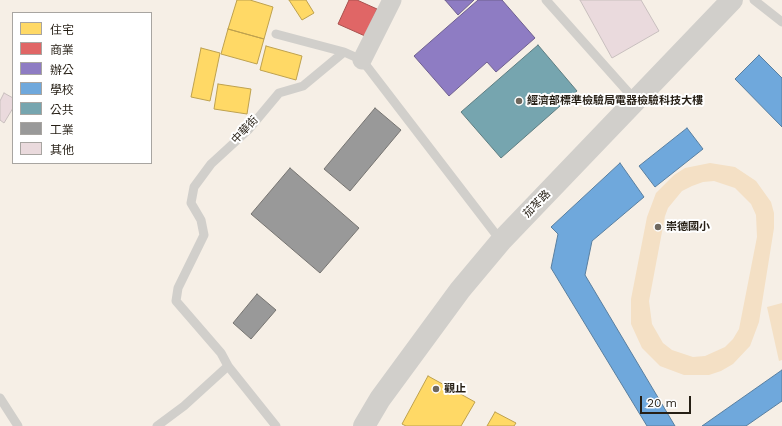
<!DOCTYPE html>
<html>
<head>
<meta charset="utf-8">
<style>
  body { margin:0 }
  #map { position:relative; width:782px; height:426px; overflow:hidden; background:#f6efe6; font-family:"Work Sans","Noto Sans TC",sans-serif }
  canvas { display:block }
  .legend { position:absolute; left:12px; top:12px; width:140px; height:152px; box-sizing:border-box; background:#fff; border:1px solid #a8a5a1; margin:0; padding:5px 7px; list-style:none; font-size:12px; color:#261f15 }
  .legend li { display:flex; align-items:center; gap:8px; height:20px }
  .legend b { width:20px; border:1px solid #a8a5a1 }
  .scale { position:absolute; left:640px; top:396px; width:51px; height:18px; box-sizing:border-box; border:2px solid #261f15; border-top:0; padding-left:5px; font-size:12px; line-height:14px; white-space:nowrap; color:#261f15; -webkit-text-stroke:3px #fff; paint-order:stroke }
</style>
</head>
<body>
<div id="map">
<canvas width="782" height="426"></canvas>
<ul class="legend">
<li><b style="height:11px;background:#ffd966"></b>住宅</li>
<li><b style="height:11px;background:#e06666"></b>商業</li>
<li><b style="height:11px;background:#8e7cc3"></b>辦公</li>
<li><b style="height:11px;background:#6fa8dc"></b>學校</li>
<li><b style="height:11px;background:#76a5af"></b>公共</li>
<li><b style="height:11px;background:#999"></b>工業</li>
<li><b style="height:11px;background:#eadadd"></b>其他</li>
</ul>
<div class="scale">20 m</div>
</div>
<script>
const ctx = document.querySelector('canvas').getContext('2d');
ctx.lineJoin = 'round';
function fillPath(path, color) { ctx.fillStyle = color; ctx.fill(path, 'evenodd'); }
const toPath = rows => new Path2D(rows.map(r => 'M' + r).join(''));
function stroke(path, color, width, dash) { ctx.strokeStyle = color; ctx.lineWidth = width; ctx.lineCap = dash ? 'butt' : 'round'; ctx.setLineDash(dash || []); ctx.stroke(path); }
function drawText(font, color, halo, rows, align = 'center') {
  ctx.font = font + ' "Work Sans","Noto Sans TC",sans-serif'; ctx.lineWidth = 4; ctx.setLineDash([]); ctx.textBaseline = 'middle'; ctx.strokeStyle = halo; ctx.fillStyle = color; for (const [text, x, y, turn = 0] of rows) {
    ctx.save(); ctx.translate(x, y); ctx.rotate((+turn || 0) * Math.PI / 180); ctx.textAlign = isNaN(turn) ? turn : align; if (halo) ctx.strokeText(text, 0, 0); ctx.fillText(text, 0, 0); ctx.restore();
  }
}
fillPath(toPath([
  [710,163,735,167,756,181,771,202,774,213,774,228,759,322,750,346,733,364,721,371,709,375,684,375,660,366,642,348,631,324,631,299,647,217,656,193,674,175,685,168],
  [714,181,735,188,751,204,756,215,757,237,739,329,733,339,725,347,705,356,693,357,672,350,663,343,652,324,649,301,665,216,668,208,682,191,692,186,703,182],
  [782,303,782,360,779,361,767,307]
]), '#f4e0c5');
const homes = toPath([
  [237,0,250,0,273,7,264,39,228,29,237,0],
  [289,0,306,0,314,13,302,20,289,0],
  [228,29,264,39,257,64,221,54,228,29],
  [266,46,302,56,296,80,260,70,266,46],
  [201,48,220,53,210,101,191,97,201,48],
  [218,84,251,89,247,114,214,109,218,84],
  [428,376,475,402,461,426,406,426,402,424,428,376],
  [495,412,516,423,514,426,487,426,495,412]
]);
fillPath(homes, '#ffd966');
stroke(homes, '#bea14e', 1);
const shops = toPath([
  [349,0,357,0,377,9,365,36,338,24,349,0]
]);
fillPath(shops, '#e06666');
stroke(shops, '#a8514e', 1);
const offices = toPath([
  [445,0,474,0,458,15,445,0],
  [478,0,502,0,535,38,496,72,487,62,449,96,414,56,478,0]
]);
fillPath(offices, '#8e7cc3');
stroke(offices, '#6f608f', 1);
const schools = toPath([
  [759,55,782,78,782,127,735,79,759,55],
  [687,128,703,149,655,187,639,166,687,128],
  [620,163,644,197,592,241,585,275,675,426,647,426,551,268,558,234,551,227,620,163],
  [782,370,782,401,746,426,702,426,782,370]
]);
fillPath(schools, '#6fa8dc');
stroke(schools, '#597fa0', 1);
const public = toPath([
  [538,45,577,91,501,158,461,112,538,45]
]);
fillPath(public, '#76a5af');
stroke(public, '#5e7d81', 1);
const industry = toPath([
  [375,108,401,130,350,191,324,169,375,108],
  [290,168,359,228,320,273,251,214,290,168],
  [257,294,276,310,251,339,233,323,257,294]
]);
fillPath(industry, '#999');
stroke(industry, '#767471', 1);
const building = toPath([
  [580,0,641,0,659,31,612,58,580,0],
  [4,93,13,98,13,108,4,123,0,120,0,101,4,93]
]);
fillPath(building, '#eadadd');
stroke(building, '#c8bfbe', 1);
stroke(toPath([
  [546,0,636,101],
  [754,0,782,22],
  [276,34,344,52],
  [228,366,276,426],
  [0,398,18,426],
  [157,426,184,406,228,366,221,353,176,301,178,288,204,235,201,220,191,203,194,187,211,164,248,130,279,93,303,86,344,52,362,60,501,241]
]), '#d1cfcb', 9);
stroke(toPath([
  [362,60,392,0]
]), '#d1cfcb', 19);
stroke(toPath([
  [364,426,380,399,460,290,501,241,732,0]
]), '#d1cfcb', 22);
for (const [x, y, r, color] of [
  [519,101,4,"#6f685e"],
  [658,227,4,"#6f685e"],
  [436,389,4,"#6f685e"]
]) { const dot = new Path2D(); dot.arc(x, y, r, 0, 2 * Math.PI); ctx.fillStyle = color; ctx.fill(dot); stroke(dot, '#fff', 1.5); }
drawText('bold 11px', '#261f15', '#fff', [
  ["經濟部標準檢驗局電器檢驗科技大樓",527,101],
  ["崇德國小",666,227],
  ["觀止",444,389]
], 'left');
drawText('11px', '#261f15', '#fff', [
  ["中華街",245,130,-47],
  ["茄苳路",537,204,-46]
]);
</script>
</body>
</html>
